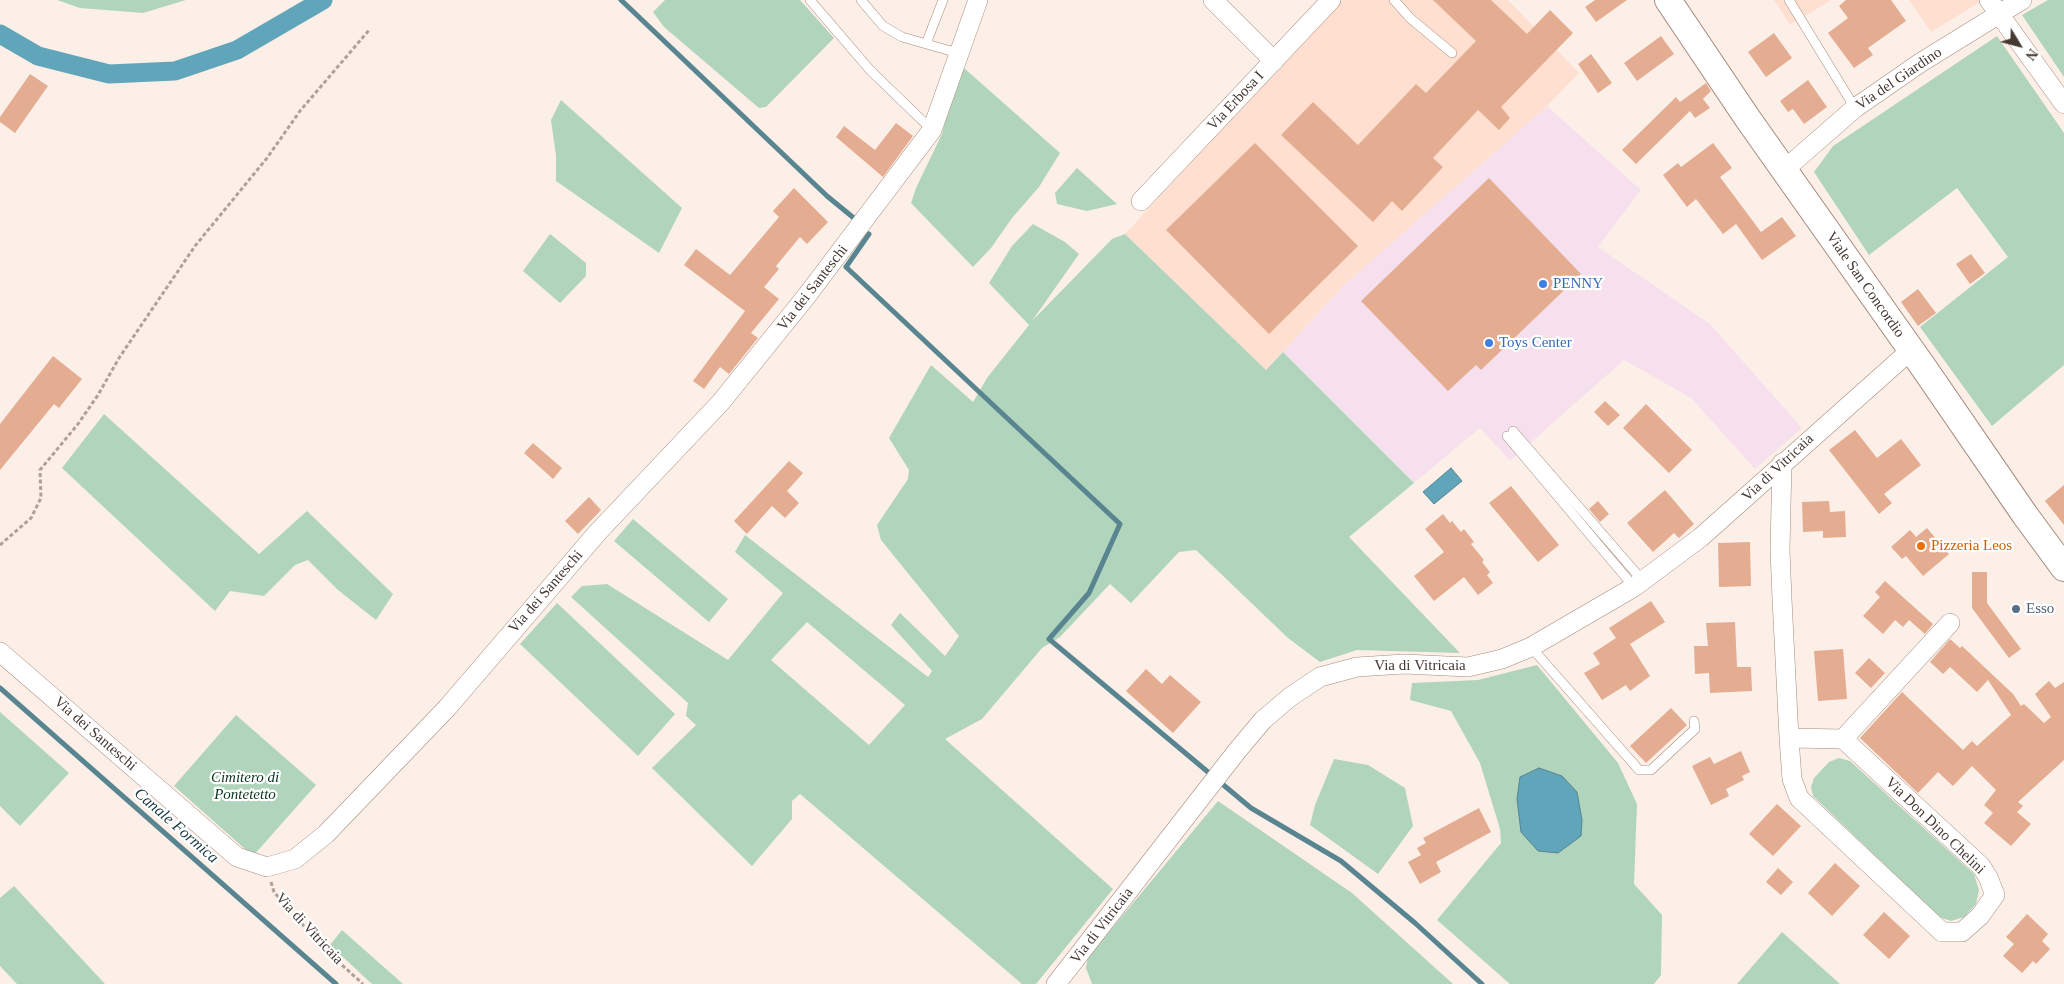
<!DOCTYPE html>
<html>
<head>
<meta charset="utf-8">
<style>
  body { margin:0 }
  #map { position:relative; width:2064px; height:984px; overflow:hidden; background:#fcefe8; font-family:"Times New Roman",serif }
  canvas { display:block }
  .north { position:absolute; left:1994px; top:20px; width:50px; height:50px; -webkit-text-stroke:4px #fff; paint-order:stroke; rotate:127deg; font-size:14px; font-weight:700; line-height:20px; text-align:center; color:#453932 }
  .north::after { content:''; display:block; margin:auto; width:18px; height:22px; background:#453932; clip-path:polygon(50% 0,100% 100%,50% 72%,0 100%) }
</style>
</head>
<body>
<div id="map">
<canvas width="2064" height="984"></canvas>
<div class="north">N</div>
</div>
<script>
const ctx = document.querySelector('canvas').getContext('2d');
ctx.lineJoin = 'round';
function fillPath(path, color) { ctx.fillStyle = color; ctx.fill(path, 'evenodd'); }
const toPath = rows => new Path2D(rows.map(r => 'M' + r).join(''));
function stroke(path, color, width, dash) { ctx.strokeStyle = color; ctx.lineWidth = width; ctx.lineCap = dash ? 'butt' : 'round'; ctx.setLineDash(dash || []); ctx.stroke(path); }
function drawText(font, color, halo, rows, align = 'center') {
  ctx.font = font + ' "Times New Roman",serif'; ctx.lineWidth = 4.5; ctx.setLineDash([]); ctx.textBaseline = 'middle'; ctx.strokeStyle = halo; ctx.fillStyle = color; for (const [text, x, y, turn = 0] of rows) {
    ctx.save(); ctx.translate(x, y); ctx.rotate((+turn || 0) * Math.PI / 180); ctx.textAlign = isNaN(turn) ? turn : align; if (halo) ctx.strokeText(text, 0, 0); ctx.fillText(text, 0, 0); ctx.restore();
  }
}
fillPath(toPath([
  [1547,106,1641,190,1598,247,1710,324,1802,428,1755,469,1691,398,1624,360,1510,461,1480,428,1414,483,1283,352,1344,285]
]), '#f7e0ed');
fillPath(toPath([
  [1342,0,1508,0,1579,73,1547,106,1344,285,1266,370,1125,234],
  [1774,0,1831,0,1790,25],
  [1909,0,1983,0,1931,32]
]), '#ffdfd0');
fillPath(toPath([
  [57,0,186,0,143,13,80,8],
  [665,0,800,0,834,38,766,107,759,108,664,27,653,12],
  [2048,0,2064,0,2064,77,2022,15],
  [1997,36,2064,133,2064,365,1992,426,1920,327,2008,257,1957,188,1869,255,1814,172,1833,146],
  [964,68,1060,153,1039,187,1012,218,991,248,973,267,911,203,916,188,942,134,953,89],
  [561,100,682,208,659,253,556,181,556,156,551,120],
  [1077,168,1117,204,1087,211,1057,204,1055,193],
  [1033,224,1065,242,1079,254,1032,321,1112,239,1125,234,1266,370,1283,352,1414,483,1349,537,1460,653,1357,650,1320,662,1288,638,1196,550,1179,552,1131,603,1110,584,1060,637,1042,648,982,719,945,739,1113,889,1036,984,1022,984,800,794,792,801,792,819,752,866,652,768,696,725,686,716,688,703,571,597,582,586,607,584,728,660,783,593,735,552,745,535,928,677,932,671,891,625,900,613,945,656,959,636,881,540,877,525,908,479,909,470,889,438,931,365,973,402,987,378,1029,325,989,283,1012,246],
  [807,622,905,705,869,745,771,660],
  [550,234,586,263,586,276,560,303,523,271],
  [104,414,259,554,307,511,393,594,376,620,338,590,308,560,295,565,264,596,230,591,215,611,62,468],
  [633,519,728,599,709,622,614,541],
  [557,603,675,714,638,756,520,644],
  [1537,665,1618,763,1637,804,1634,884,1662,915,1661,975,1654,984,1510,984,1437,920,1501,843,1500,829,1480,763,1451,711,1410,700,1412,683,1478,680],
  [0,712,69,773,20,826,0,806],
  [236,715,316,785,253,856,174,786],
  [1839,758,1850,761,1974,874,1979,890,1976,904,1964,917,1951,921,1939,917,1813,796,1811,787,1814,778,1829,762],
  [1334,759,1368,765,1405,788,1413,826,1378,874,1310,825,1315,805],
  [1218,801,1352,893,1453,984,1092,984,1086,968,1088,957],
  [14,886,105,984,17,984,0,966,0,898],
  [342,930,403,984,372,984,330,945],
  [1782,932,1840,984,1737,984]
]), '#b1d4bc');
const water = toPath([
  [1451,468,1462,481,1434,504,1423,492,1451,468],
  [1539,768,1562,776,1577,792,1582,820,1581,836,1558,853,1538,851,1521,832,1517,799,1520,777,1539,768]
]);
fillPath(water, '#60a5b9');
stroke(water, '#588590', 1);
stroke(toPath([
  [621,0,827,196,855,219],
  [869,234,846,267,1120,524,1089,593,1049,639,1251,808,1341,861,1415,923,1482,984],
  [0,688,336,984]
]), '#588590', 5);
stroke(toPath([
  [0,34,38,56,109,74,175,71,237,50,323,0]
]), '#60a5b9', 19);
fillPath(toPath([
  [1433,0,1491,0,1527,34,1550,10,1573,33,1501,107,1510,118,1499,130,1478,110,1433,158,1443,167,1402,211,1392,201,1373,222,1281,135,1313,102,1358,145,1416,84,1426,93,1476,41],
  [1595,0,1627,0,1596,22,1585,7],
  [1846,0,1891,0,1906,21,1868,48,1873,55,1854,68,1828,33,1848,18,1839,6],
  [1774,33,1792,58,1766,77,1748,52],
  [1661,36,1674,54,1637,81,1624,63],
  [1591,54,1612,83,1598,93,1578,64],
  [30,74,48,86,15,133,0,122,0,117],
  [1808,80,1827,107,1804,124,1793,109,1788,112,1780,101],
  [1706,83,1711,91,1703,99,1710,108,1695,118,1690,111,1636,164,1622,150,1676,97,1680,102],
  [896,123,913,136,883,177,836,137,844,126,875,150],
  [1255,143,1358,246,1269,334,1166,230],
  [1713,143,1732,168,1720,177,1761,232,1782,217,1796,236,1762,260,1736,224,1723,234,1696,199,1687,207,1663,175,1678,163,1681,167],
  [1489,178,1581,274,1481,370,1476,365,1448,391,1361,301],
  [794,188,828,222,807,244,800,237,776,266,779,269,764,287,779,299,751,333,758,338,729,374,720,367,704,389,693,381,745,311,684,265,696,249,730,275,779,217,773,211],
  [1971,254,1985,273,1970,284,1956,264],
  [1918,289,1936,313,1918,326,1901,302],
  [53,356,82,379,59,408,54,404,0,470,0,424],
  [1605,401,1620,415,1608,426,1594,412],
  [1646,404,1692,450,1669,473,1623,428],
  [1855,430,1877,458,1901,439,1921,465,1884,494,1892,503,1879,514,1829,450],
  [533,443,562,468,553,479,524,453],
  [789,461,803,473,787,491,799,503,785,518,772,506,747,534,734,521],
  [2064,485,2064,525,2045,501],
  [1511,486,1559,545,1538,562,1489,503],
  [1665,490,1694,524,1679,538,1674,533,1653,552,1627,523],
  [589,497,601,510,578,534,565,521],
  [1598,501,1609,514,1600,522,1589,509],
  [1829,501,1830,512,1845,511,1846,537,1823,538,1823,531,1803,532,1802,502],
  [1443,514,1450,523,1452,521,1461,532,1464,529,1474,542,1471,544,1484,560,1482,562,1490,572,1487,575,1493,583,1478,595,1464,577,1434,601,1414,576,1444,552,1425,529],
  [1927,528,1949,554,1923,576,1906,556,1902,559,1891,547,1910,530,1916,537],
  [1750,542,1751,586,1719,587,1718,543],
  [1972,572,1987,572,1987,603,2021,649,2009,658,1972,608],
  [1885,581,1933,624,1925,634,1909,620,1903,627,1895,620,1883,634,1863,616,1880,597,1875,592],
  [1651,601,1665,622,1630,644,1650,676,1630,691,1626,685,1602,700,1584,673,1600,664,1593,653,1616,638,1609,628],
  [1735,622,1737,667,1751,667,1752,691,1710,693,1709,673,1695,674,1694,646,1708,646,1706,623],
  [1950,639,1960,648,1962,646,2013,694,2021,706,2024,704,2044,723,2051,717,2035,694,2049,681,2055,688,2064,682,2064,760,2018,802,2023,806,2017,812,2031,824,2011,846,1984,823,1993,813,1984,805,1996,790,1972,766,1953,786,1938,772,1918,793,1860,738,1902,692,1963,750,1972,741,1977,746,2011,715,1988,680,1977,692,1950,667,1943,674,1930,662],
  [1843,649,1847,699,1818,701,1814,651],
  [1869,658,1885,673,1871,688,1855,673],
  [1146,669,1162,684,1170,675,1201,702,1173,733,1126,691],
  [1671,708,1687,725,1646,763,1630,746],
  [1741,751,1750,772,1742,776,1744,780,1726,789,1729,796,1711,805,1692,766,1710,757,1714,764],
  [1777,804,1801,826,1773,856,1749,834],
  [1479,808,1491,832,1436,862,1441,872,1420,884,1408,862,1421,855,1417,848,1426,843,1423,838],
  [1835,863,1860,886,1832,916,1808,893],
  [1778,868,1793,882,1781,895,1766,882],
  [1884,912,1910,936,1889,959,1863,935],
  [2027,914,2048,934,2042,941,2050,949,2036,964,2033,961,2022,973,2003,956,2014,944,2006,937]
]), '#e4ad91');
const lane = toPath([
  [810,0,870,70,932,130],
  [861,0,883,26,902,37,958,53],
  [1394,0,1410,18,1452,53],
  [1789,0,1855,108],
  [926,44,943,0],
  [1513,431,1643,581],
  [1507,436,1634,587],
  [1531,647,1639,770,1651,770,1695,729,1694,721]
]);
const street = toPath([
  [1213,0,1274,61],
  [1989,0,2064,104],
  [1784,170,1855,108,1920,63,2022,0],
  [1141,201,1331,0],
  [1782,463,1780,550,1782,599,1789,738,1792,779,1799,798,1942,932,1962,932,1980,916,1995,895,1988,877,1981,866,1843,739,1789,738],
  [0,652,237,857,267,867,295,859,326,834,447,708,598,532,721,402,805,298,932,130,978,0],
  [1843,739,1950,623],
  [1056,984,1237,751,1263,720,1290,697,1320,677,1357,667,1404,664,1468,667,1502,659,1531,647,1634,587,1700,538,1911,350]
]);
const secondary = toPath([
  [1668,0,1748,119,1924,368,2025,515,2064,568]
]);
stroke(lane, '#a6897a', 10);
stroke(street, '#a6897a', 20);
stroke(secondary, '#a6897a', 28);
stroke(toPath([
  [0,545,31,518,41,498,40,470,78,424,98,395,119,358,195,246,267,158,300,111,370,29],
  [271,882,274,892,322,947,363,984]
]), '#aea19a', 3, [4, 2.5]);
stroke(lane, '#fff', 9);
stroke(street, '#fff', 19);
stroke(secondary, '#fff', 26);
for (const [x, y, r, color] of [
  [1543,284,5,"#3f7fe0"],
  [1489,343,5,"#3f7fe0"],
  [1921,546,5,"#e8710a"],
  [2016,609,5,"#5c6f8a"]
]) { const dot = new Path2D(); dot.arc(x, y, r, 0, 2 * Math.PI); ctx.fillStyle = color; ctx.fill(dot); stroke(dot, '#fff', 2); }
drawText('15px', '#453932', '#fff', [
  ["Via del Giardino",1899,79,-34],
  ["Via Erbosa I",1236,101,-47],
  ["Viale San Concordio",1865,285,55],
  ["Via dei Santeschi",813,288,-52],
  ["Via di Vitricaia",1778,468,-43],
  ["Via dei Santeschi",546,592,-49],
  ["Via di Vitricaia",1420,666],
  ["Via dei Santeschi",95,734,41],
  ["Via Don Dino Chelini",1935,826,44],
  ["Via di Vitricaia",1102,926,-52],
  ["Via di Vitricaia",309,929,47]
]);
drawText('15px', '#366cbe', '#fff', [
  ["PENNY",1553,284],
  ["Toys Center",1499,343]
], 'left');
drawText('15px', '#c56008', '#fff', [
  ["Pizzeria Leos",1931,546]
], 'left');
drawText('15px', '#4e5e75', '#fff', [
  ["Esso",2026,609]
], 'left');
drawText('italic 15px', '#09341c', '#fff', [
  ["Cimitero di",245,778],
  ["Pontetetto",245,795]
]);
drawText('italic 16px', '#173942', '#fff', [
  ["Canale Formica",176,826,41]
]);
</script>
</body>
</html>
